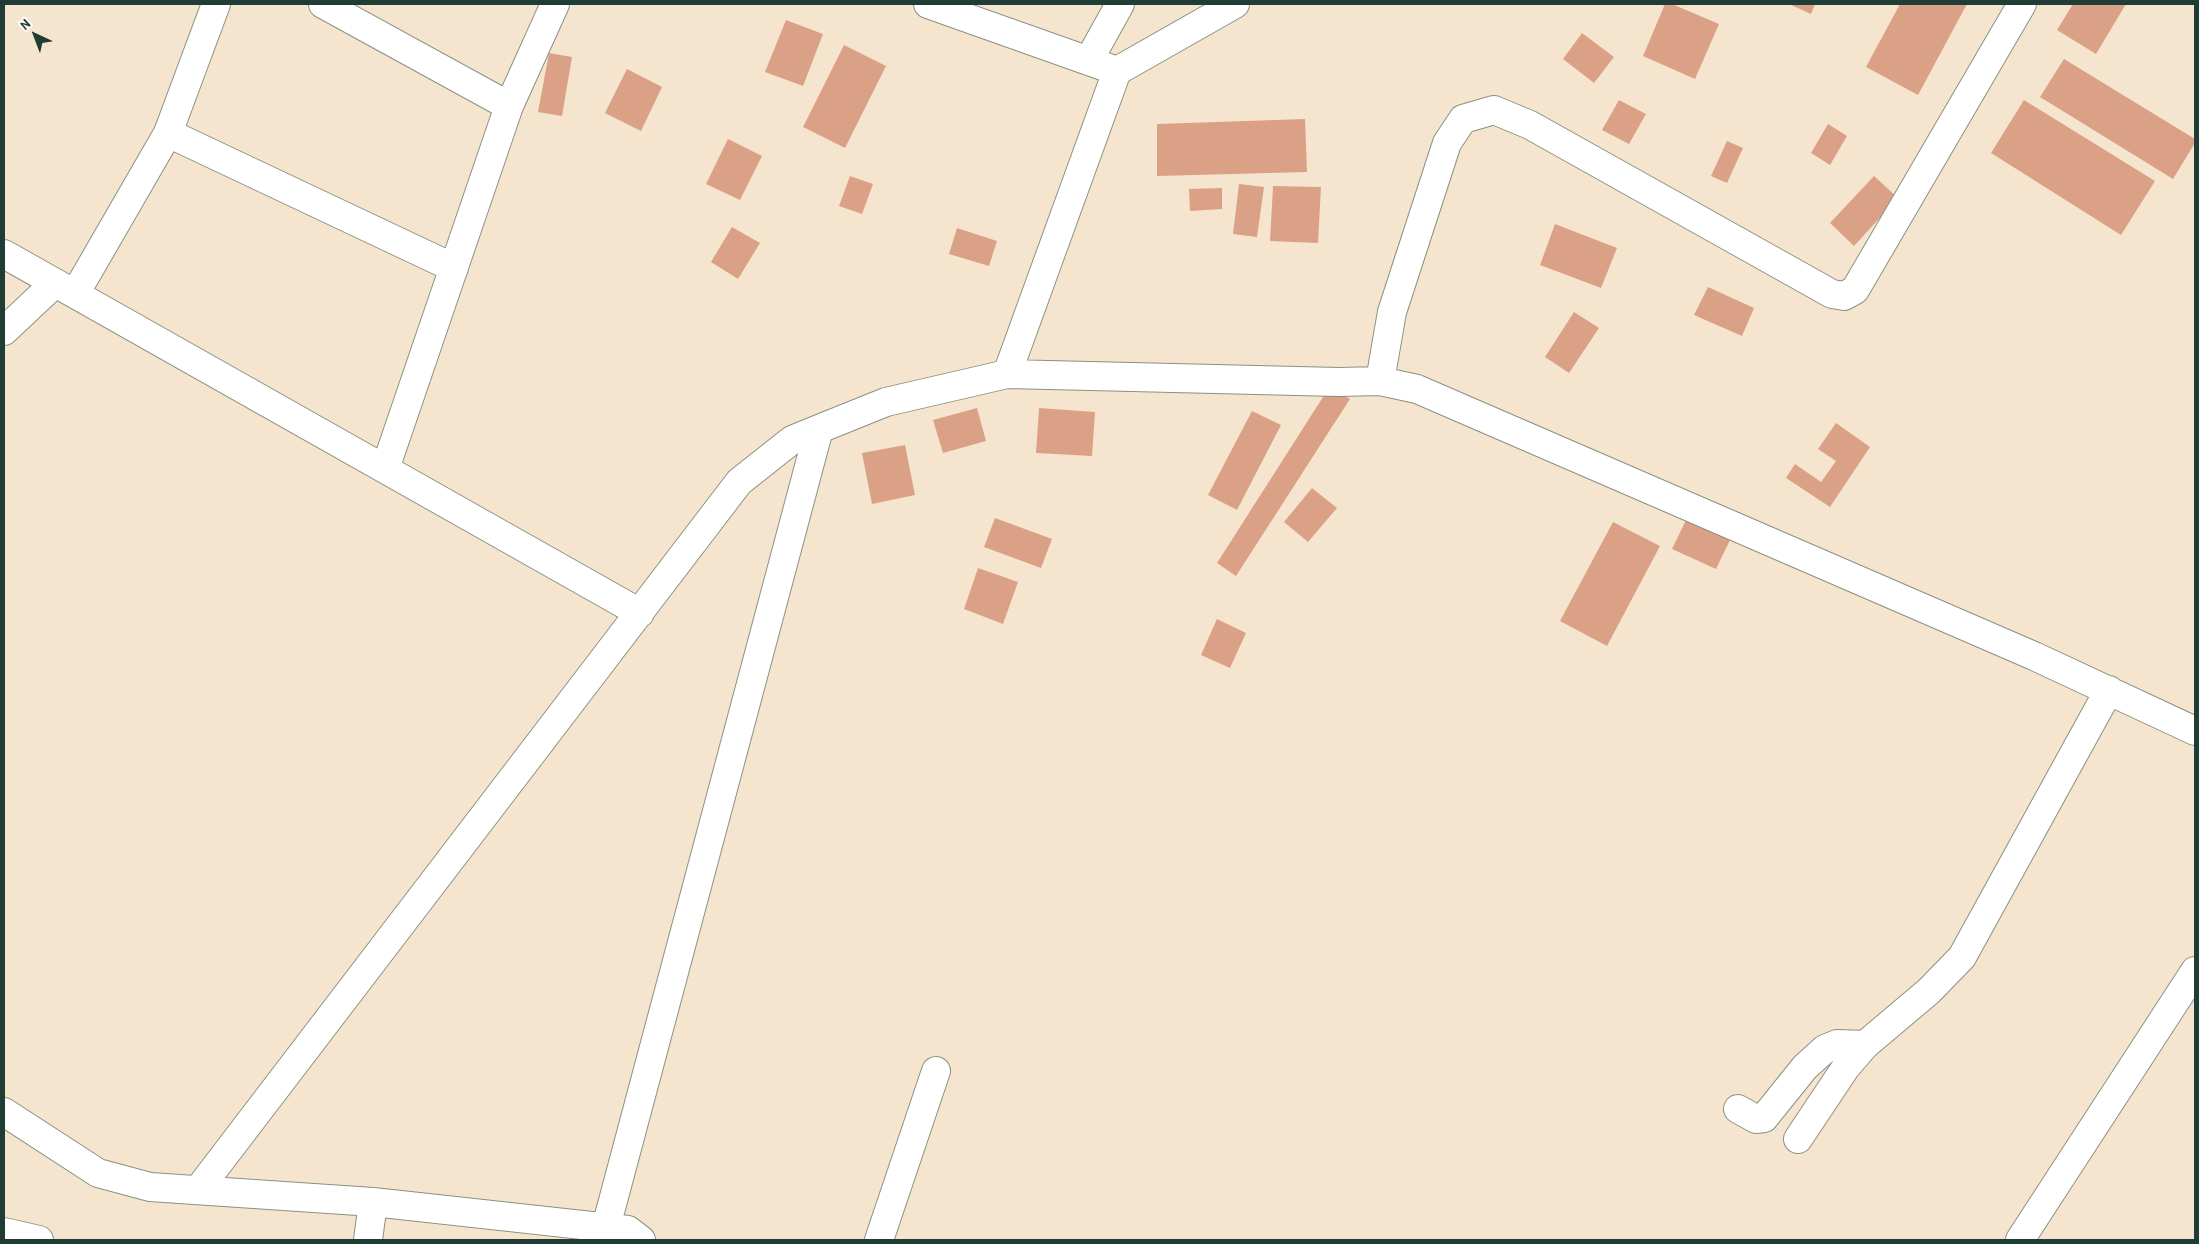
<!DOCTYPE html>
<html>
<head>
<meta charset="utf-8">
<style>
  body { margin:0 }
  #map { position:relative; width:2199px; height:1244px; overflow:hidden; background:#f6e5ce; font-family:"Patrick Hand",sans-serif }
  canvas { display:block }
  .frame { position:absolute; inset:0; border:5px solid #1f3d34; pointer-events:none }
  .north { position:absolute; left:10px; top:10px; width:50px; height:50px; -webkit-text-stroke:4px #fdfcf7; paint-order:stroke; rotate:317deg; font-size:14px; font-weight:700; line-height:20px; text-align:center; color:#1f3d34 }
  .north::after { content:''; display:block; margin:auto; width:18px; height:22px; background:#1f3d34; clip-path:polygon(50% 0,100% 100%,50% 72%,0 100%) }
</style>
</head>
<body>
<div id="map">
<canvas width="2199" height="1244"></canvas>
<div class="frame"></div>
<div class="north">N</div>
</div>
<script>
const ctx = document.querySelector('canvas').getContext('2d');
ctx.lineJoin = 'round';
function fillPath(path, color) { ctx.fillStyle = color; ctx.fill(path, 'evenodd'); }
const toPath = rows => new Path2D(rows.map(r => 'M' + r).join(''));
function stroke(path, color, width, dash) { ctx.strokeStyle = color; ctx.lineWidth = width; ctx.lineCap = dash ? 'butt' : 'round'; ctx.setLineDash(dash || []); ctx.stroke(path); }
fillPath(toPath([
  [1665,4,1672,4,1719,24,1695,79,1643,56],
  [1789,4,1815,4,1811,14],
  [1900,4,1967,4,1918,95,1866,67],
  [2073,4,2126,4,2096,54,2057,30],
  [786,20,823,34,803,86,765,72],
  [1582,33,1614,57,1594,83,1563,59],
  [844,45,886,66,845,148,803,127],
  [549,53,572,57,562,116,538,112],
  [2064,59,2195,139,2195,143,2173,179,2040,97],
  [627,69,662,87,641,131,605,113],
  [1619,100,1646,114,1629,144,1602,130],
  [2024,100,2155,181,2121,235,1991,153],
  [1305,119,1307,172,1157,176,1157,124],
  [1828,124,1847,136,1830,165,1811,153],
  [728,139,762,156,740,200,706,184],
  [1727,141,1743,148,1727,183,1711,176],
  [850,176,873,184,862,214,839,206],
  [1874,176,1898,198,1854,246,1830,223],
  [1239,184,1264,187,1257,237,1233,234],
  [1273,186,1321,187,1318,243,1270,241],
  [1222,188,1222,209,1190,211,1189,189],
  [1555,224,1617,248,1601,288,1540,265],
  [732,227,760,243,738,279,711,262],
  [957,228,997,241,989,266,949,254],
  [1708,287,1754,308,1742,336,1694,315],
  [1574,312,1599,328,1569,373,1545,357],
  [1330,386,1350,399,1236,576,1217,563],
  [977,408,986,441,943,453,933,420],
  [1039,408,1095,412,1092,456,1036,453],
  [1252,411,1281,425,1237,510,1208,495],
  [1836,423,1870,447,1830,507,1786,478,1795,464,1821,482,1836,461,1818,449],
  [905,445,915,495,872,504,862,453],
  [1312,488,1337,508,1308,542,1284,522],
  [1688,516,1732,536,1716,569,1672,549],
  [995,518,1052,539,1041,568,984,547],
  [1613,522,1660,546,1607,646,1560,621],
  [978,568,1018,582,1003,624,964,609],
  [1217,619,1246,633,1230,668,1201,655]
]), '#dba186');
const minor = toPath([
  [323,4,509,106],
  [928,4,1117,71],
  [1089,60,1120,4],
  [168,133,454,268],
  [4,254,640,613],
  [75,294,168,133,216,4],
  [4,331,55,283],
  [1007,374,1117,71,1235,4],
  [1380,381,1392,312,1447,143,1463,119,1494,110,1530,125,1832,294,1844,296,1855,290,2022,4],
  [385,469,509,106,555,4],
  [1738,1109,1756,1119,1764,1118,1805,1067,1825,1049,1837,1044,1865,1045],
  [4,1112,98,1173,150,1187,373,1202,628,1230,641,1240],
  [1798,1139,1846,1067,1865,1045,1929,991,1962,957,2109,690],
  [198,1190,739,482,792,440,819,429,886,402,1007,374,1339,382,1380,381,1417,389,2034,656,2195,731],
  [606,1227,819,429],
  [368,1240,373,1202],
  [879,1240,936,1071],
  [2020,1240,2195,971]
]);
const highway = toPath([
  [4,1232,39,1240]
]);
stroke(minor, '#8a9181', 30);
stroke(highway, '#8a9181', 30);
stroke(minor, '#fff', 28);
stroke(highway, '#fff', 28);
</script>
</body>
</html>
